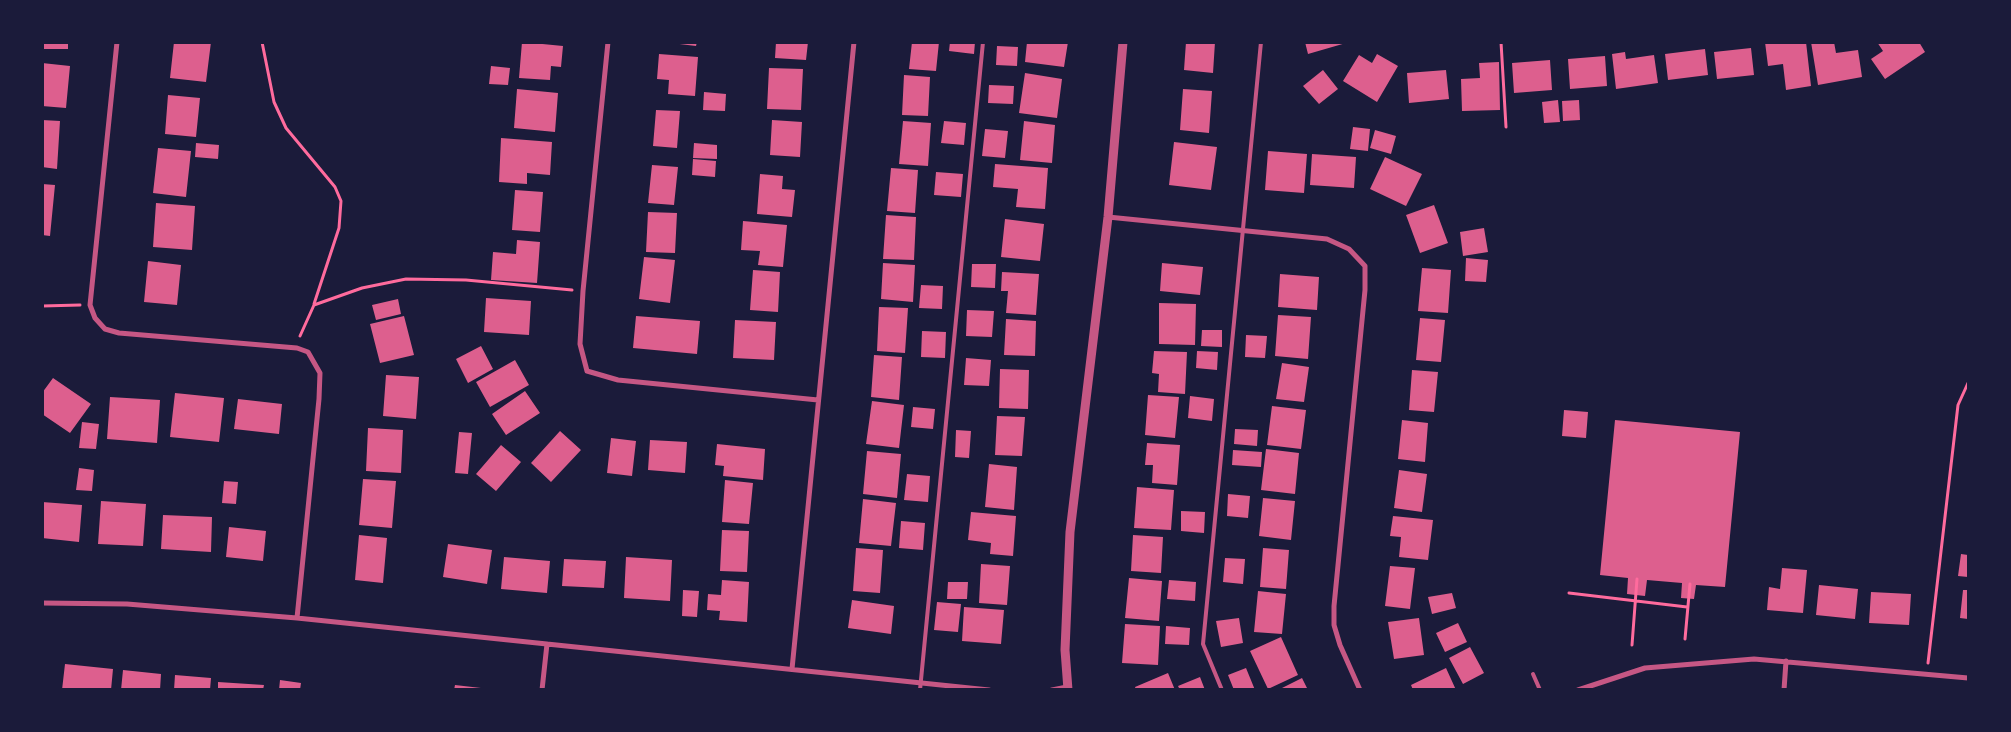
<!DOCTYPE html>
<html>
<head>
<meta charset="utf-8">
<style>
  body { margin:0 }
  #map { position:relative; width:2011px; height:732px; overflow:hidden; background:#1b1b3a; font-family:"Sofia Sans Condensed",sans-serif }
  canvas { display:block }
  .frame { position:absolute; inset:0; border:44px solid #1b1b3a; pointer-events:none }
</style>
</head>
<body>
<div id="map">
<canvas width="2011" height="732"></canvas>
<div class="frame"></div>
</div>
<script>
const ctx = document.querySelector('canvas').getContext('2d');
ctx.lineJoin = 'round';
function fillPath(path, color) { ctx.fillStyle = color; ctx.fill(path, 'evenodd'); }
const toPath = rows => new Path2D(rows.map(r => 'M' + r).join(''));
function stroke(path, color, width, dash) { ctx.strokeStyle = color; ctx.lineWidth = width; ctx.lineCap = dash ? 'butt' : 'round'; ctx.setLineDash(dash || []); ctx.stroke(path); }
fillPath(toPath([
  [42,42,68,42,68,49,42,49],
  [174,42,211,42,206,82,170,78],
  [522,42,563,46,561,67,551,66,550,80,519,78],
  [663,42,697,42,696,46],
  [776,42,808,42,806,60,775,58],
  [912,42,939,42,936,71,909,69],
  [950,42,975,42,974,54,949,51],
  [1027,42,1068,42,1064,67,1025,62],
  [1186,42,1215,42,1213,73,1184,70],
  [1305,42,1346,42,1346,43,1308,54],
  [1765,42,1806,42,1811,86,1786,90,1783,64,1768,66],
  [1811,42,1834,42,1836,53,1858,50,1862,77,1818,85],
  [1877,42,1919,42,1925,52,1885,79,1871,59,1883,51],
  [997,46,1018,47,1017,66,996,65],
  [1751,48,1754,75,1717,79,1714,52],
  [1705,49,1708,75,1668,80,1665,54],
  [1625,52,1626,59,1654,55,1658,83,1616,89,1612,54],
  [659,54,698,57,695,96,668,94,669,80,657,79],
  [1377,54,1398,66,1377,102,1343,81,1359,55,1372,63],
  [1605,56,1607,86,1570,89,1568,59],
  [1550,60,1552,90,1514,93,1512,63],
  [1499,62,1500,110,1462,111,1461,79,1480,78,1479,63],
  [42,63,70,66,66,108,42,106],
  [491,66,510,68,508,85,489,84],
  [769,68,803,69,801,110,767,109],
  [1323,70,1338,89,1319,104,1303,86],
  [1446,70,1449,99,1409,103,1407,73],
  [1025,73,1062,79,1057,118,1019,113],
  [904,75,930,77,928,116,902,115],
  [989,85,1014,86,1013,104,988,103],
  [517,89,558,93,555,132,514,128],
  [1183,89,1212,91,1209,133,1180,130],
  [704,92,726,94,725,111,703,110],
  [168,95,200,98,196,137,165,134],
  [1558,100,1560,122,1544,123,1542,102],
  [1579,100,1580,120,1563,121,1562,101],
  [656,110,680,111,677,148,653,146],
  [42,120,60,121,57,169,42,167],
  [772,120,802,122,800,157,770,155],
  [903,121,931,123,928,166,899,164],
  [944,121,966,123,964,145,941,143],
  [1024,121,1055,125,1052,163,1020,160],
  [1353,127,1370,129,1368,151,1350,149],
  [985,129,1008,131,1005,158,982,156],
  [1375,130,1396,136,1391,154,1370,148],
  [501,138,552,142,550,175,527,173,527,184,499,182],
  [1174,142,1217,147,1211,190,1169,185],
  [196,143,219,145,218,159,195,157],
  [694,143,717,145,717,159,693,158],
  [158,148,191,151,186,197,153,193],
  [1268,151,1307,154,1304,193,1265,190],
  [1312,154,1356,157,1354,188,1310,185],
  [1385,157,1422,174,1406,206,1370,189],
  [693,159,716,161,715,177,692,175],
  [995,164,1048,168,1045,209,1016,207,1018,189,993,187],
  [652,165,678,167,674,205,648,203],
  [891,168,918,170,915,213,887,211],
  [936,172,963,174,961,197,934,195],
  [760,174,783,176,782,189,795,190,792,217,757,214],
  [42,184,55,185,50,236,42,235],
  [515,190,543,192,540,232,512,230],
  [156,203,195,206,192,250,153,247],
  [1434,205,1448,243,1420,253,1406,215],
  [648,212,677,213,675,253,646,252],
  [886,215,916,217,914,260,883,259],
  [1005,219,1044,224,1040,261,1001,257],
  [743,221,787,225,783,267,758,265,760,251,741,250],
  [1484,228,1488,252,1463,256,1460,232],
  [517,240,540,242,537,283,491,280,493,252,516,254],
  [644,257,675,260,670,303,639,299],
  [1466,258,1488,260,1486,282,1465,281],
  [148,261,181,265,177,305,144,302],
  [883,263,915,265,913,302,881,299],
  [1162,263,1203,267,1200,295,1160,291],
  [972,264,996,264,995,288,971,287],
  [1422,268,1451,270,1448,313,1418,311],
  [753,270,780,272,778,312,750,310],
  [1002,272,1039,274,1036,315,1006,313,1008,291,1001,291],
  [1280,274,1319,277,1317,310,1278,307],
  [921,285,943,286,942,309,919,308],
  [486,298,531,301,529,335,484,332],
  [398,299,401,314,376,320,372,305],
  [1159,303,1196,304,1195,345,1159,344],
  [879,307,908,308,905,353,877,351],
  [967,310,994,311,992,337,966,336],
  [1278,315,1311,317,1308,359,1275,356],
  [404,316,414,355,380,363,370,324],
  [636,316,700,321,697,354,633,348],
  [1420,318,1445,320,1441,362,1416,360],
  [1006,319,1036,321,1035,356,1004,355],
  [735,320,776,322,774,360,733,358],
  [1202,330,1222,330,1222,347,1201,346],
  [922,331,946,332,945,358,921,357],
  [1246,335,1267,336,1265,358,1245,357],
  [481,346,493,369,468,383,456,359],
  [1154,351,1187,352,1185,394,1158,392,1159,374,1152,373],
  [1197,351,1218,352,1217,370,1196,368],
  [874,355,902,357,899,400,871,397],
  [966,358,991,360,989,386,964,385],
  [515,360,529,385,490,407,476,382],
  [1282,363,1309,367,1304,402,1276,399],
  [1000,369,1029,370,1028,409,999,408],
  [1412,370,1438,372,1434,412,1409,410],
  [386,375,419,377,416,419,383,416],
  [53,378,91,404,70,433,42,414,42,393],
  [525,391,540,413,506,435,492,414],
  [175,393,224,398,219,442,170,437],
  [1148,395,1179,397,1175,438,1145,435],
  [1190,396,1214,399,1212,421,1188,418],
  [110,397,160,400,157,443,107,439],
  [238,399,282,404,279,434,234,429],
  [872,401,904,405,899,448,866,444],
  [1272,406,1306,410,1301,449,1267,445],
  [913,407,935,409,933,429,911,427],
  [1564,410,1588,412,1586,438,1562,436],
  [997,416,1025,417,1022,456,995,455],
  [1402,420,1428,423,1425,462,1398,459],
  [1615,420,1740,432,1725,587,1696,585,1694,599,1681,598,1682,583,1647,580,1645,596,1627,594,1628,578,1600,575],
  [82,422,99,424,96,449,79,448],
  [368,428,403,430,401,473,366,471],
  [1235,429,1258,430,1257,446,1234,444],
  [956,430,971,431,969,458,955,457],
  [560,431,581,450,551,482,531,463],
  [459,432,472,433,468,474,455,473],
  [611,438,636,441,632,476,607,473],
  [650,440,687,442,685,473,648,470],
  [1147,443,1180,445,1177,485,1152,483,1153,465,1145,465],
  [717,444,765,449,763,480,723,476,724,466,715,465],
  [501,445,521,462,496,491,476,474],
  [1266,449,1299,453,1295,494,1261,490],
  [1233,450,1262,452,1261,467,1232,465],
  [867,451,901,454,897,498,863,494],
  [989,464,1017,467,1014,510,985,507],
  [79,468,94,470,92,491,76,490],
  [1399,470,1427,474,1422,512,1394,508],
  [907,474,930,476,928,502,904,500],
  [363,479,396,481,392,528,359,525],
  [725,480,753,483,749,524,722,522],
  [224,481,238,482,236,504,222,503],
  [1137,487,1174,490,1171,530,1134,528],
  [1228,494,1250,496,1248,518,1227,516],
  [1263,498,1295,501,1291,540,1259,536],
  [863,499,896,503,891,546,859,543],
  [101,501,146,504,143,546,98,544],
  [42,502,82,505,79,542,42,538],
  [1181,511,1205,512,1204,533,1181,531],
  [971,512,1016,516,1013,556,990,554,991,543,968,540],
  [163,515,212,517,211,552,161,549],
  [1393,516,1433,520,1428,560,1399,557,1401,537,1390,536],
  [901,521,925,523,923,550,899,548],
  [229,527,266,531,263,561,226,557],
  [722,530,749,531,747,572,720,571],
  [359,535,387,538,383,583,355,580],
  [1133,535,1163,537,1161,573,1131,571],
  [448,544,492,550,487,584,443,577],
  [856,548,883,550,880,593,853,591],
  [1263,548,1289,550,1286,589,1260,587],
  [1961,554,1968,555,1968,577,1958,576],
  [504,557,550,561,547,593,501,589],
  [626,557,672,560,670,601,624,598],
  [1225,558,1245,559,1243,584,1223,582],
  [564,559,606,561,604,588,562,586],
  [981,564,1010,566,1007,605,979,603],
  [1390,566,1415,568,1410,609,1385,606],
  [1782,568,1807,570,1803,613,1767,610,1769,587,1780,589],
  [1129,578,1162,581,1159,621,1125,618],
  [722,580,749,582,747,622,719,620,720,611,707,610,708,594,721,595],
  [1169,580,1196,582,1195,601,1167,599],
  [948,582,968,582,967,599,947,599],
  [1819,585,1858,589,1855,619,1816,615],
  [683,590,699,591,697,617,682,616],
  [1963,590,1968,590,1968,619,1960,618],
  [1258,591,1286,594,1282,634,1254,632],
  [1871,592,1911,594,1909,625,1869,623],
  [1452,593,1456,608,1432,614,1428,597],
  [852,600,894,606,891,634,848,628],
  [937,602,961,604,958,632,934,630],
  [964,607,1004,610,1001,644,962,641],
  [1239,618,1243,643,1221,647,1216,621],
  [1419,618,1424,655,1394,659,1388,622],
  [1458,623,1467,642,1445,652,1436,633],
  [1125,624,1160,626,1158,665,1122,663],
  [1166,626,1190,628,1189,645,1165,644],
  [1281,637,1298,675,1268,689,1250,651],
  [1470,647,1484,673,1463,684,1449,658],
  [65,664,113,669,111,690,62,690],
  [1246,668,1255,690,1234,690,1228,675],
  [1446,668,1456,690,1413,690,1411,685],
  [123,670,161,674,160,690,121,690],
  [1168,673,1175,690,1136,690,1135,687],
  [175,675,211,678,210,690,174,690],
  [1200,677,1205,690,1180,690,1178,686],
  [1302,678,1308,690,1278,690],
  [280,680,301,683,300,690,279,690],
  [218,682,264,685,263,690,218,690],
  [455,685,481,688,481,690,454,690]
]), '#dd5f8e');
stroke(toPath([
  [262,42,274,102,286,128,335,187,341,201,339,228,314,304],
  [1501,42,1506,127],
  [42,306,80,305],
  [300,336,314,305,362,288,406,279,466,280,572,290],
  [1569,593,1687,607],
  [1685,639,1690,584],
  [1632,645,1637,579],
  [1928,663,1958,405,1968,383]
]), '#ff6b9d', 3);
stroke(toPath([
  [1533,674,1540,690],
  [920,690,983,42],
  [1222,690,1203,644,1261,42]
]), '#c65784', 4);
stroke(toPath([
  [117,42,90,305,95,318,105,329,119,333,297,348,308,352,320,373,319,399,297,618],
  [608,42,583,291,580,344,587,371,618,380,818,400],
  [1108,217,1327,239,1349,249,1365,266,1365,290,1334,606,1334,625,1340,645,1360,690],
  [42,603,127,604,297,618,989,690],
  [792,669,854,42],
  [542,690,547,644],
  [1052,690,1067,687],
  [1578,690,1645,668,1754,659,1968,678],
  [1784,690,1786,661]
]), '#c65784', 5);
stroke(toPath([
  [1068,690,1065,650,1070,532,1108,217,1123,42]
]), '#c65784', 9);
</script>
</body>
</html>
